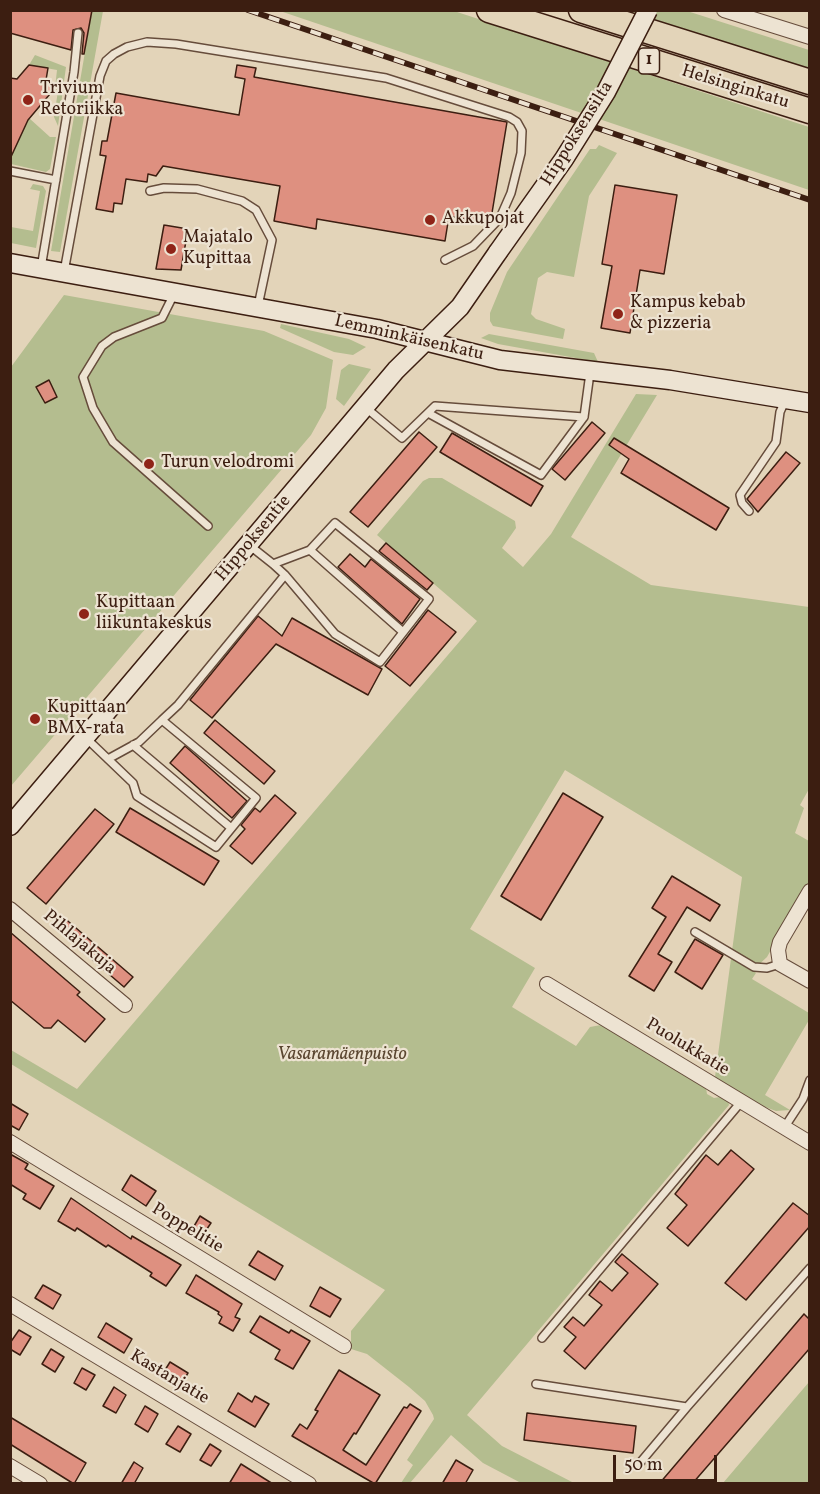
<!DOCTYPE html>
<html>
<head>
<meta charset="utf-8">
<style>
  body { margin:0 }
  #map { position:relative; width:820px; height:1494px; overflow:hidden; background:#e3d4b9; font-family:Vollkorn,serif }
  canvas { display:block }
  .frame { position:absolute; inset:0; border:12px solid #3c1e11; pointer-events:none }
  .scale { position:absolute; left:613px; top:1455px; width:104px; height:27px; box-sizing:border-box; border:3px solid #3c1e11; border-top:0; padding-left:8px; font-size:18px; line-height:21px; white-space:nowrap; color:#3c1e11; -webkit-text-stroke:4px #ede3d2; paint-order:stroke }
</style>
</head>
<body>
<div id="map">
<canvas width="820" height="1494"></canvas>
<div class="frame"></div>
<div class="scale">50 m</div>
</div>
<script>
const ctx = document.querySelector('canvas').getContext('2d');
ctx.lineJoin = 'round';
function fillPath(path, color) { ctx.fillStyle = color; ctx.fill(path, 'evenodd'); }
const toPath = rows => new Path2D(rows.map(r => 'M' + r).join(''));
function stroke(path, color, width, dash) { ctx.strokeStyle = color; ctx.lineWidth = width; ctx.lineCap = dash ? 'butt' : 'round'; ctx.setLineDash(dash || []); ctx.stroke(path); }
function drawText(font, color, halo, rows, align = 'center') {
  ctx.font = font + ' Vollkorn,serif'; ctx.lineWidth = 4.5; ctx.setLineDash([]); ctx.textBaseline = 'middle'; ctx.strokeStyle = halo; ctx.fillStyle = color; for (const [text, x, y, turn = 0] of rows) {
    ctx.save(); ctx.translate(x, y); ctx.rotate((+turn || 0) * Math.PI / 180); ctx.textAlign = isNaN(turn) ? turn : align; if (halo) ctx.strokeText(text, 0, 0); ctx.fillText(text, 0, 0); ctx.restore();
  }
}
fillPath(toPath([
  [92,11,103,11,60,252,51,251],
  [280,11,454,11,809,127,809,190],
  [618,11,687,11,809,50,809,72],
  [35,55,66,67,58,126,54,117,58,91,55,88,57,70,29,65],
  [29,118,50,137,56,137,50,169,46,172,11,164,11,154],
  [599,145,617,153,589,196,574,277,547,272,538,278,531,314,536,319,565,329,563,339,493,326,490,321,490,313,507,272,590,149,596,149],
  [33,184,43,186,46,191,36,248,11,243,11,227,33,231,40,191,30,189],
  [64,295,264,331,333,360,326,408,311,435,11,786,11,367],
  [281,324,349,339,366,347,353,355,334,352,280,328],
  [489,334,594,353,598,362,498,344,481,338],
  [349,364,371,369,344,406,336,399,341,370],
  [636,394,657,395,571,537,651,585,809,607,809,789,800,805,804,808,795,833,809,841,809,882,767,957,753,970,756,973,752,979,809,1013,809,1020,765,1095,790,1110,776,1111,757,1104,715,1077,742,877,565,770,470,929,535,968,512,1007,576,1046,590,1027,601,1025,706,1088,707,1094,714,1098,720,1097,728,1101,729,1105,467,1415,502,1446,574,1483,521,1483,483,1463,451,1435,410,1483,401,1483,413,1465,407,1460,434,1419,433,1415,425,1401,409,1387,367,1354,351,1349,351,1331,385,1290,11,1064,11,1050,77,1089,477,621,377,535,423,481,429,478,442,478,515,521,516,528,502,548,523,567,551,534],
  [809,1382,809,1483,723,1483]
]), '#b4bd8f');
const building = toPath([
  [10,10,92,10,84,54,82,54,84,33,81,28,73,30,71,50,10,33,10,10],
  [29,65,48,68,46,80,55,88,28,120,10,159,10,78,17,79,29,65],
  [237,65,256,68,254,77,507,122,491,219,487,223,449,216,445,241,317,219,316,229,274,221,280,186,163,166,156,176,148,174,147,182,126,179,122,204,114,203,113,212,96,209,106,156,100,155,102,141,107,141,116,93,239,115,245,79,235,77,237,65],
  [615,185,677,195,664,274,640,270,630,333,601,328,612,266,602,264,615,185],
  [164,225,188,229,181,270,156,269,164,225],
  [49,380,57,397,45,403,36,387,49,380],
  [592,422,605,433,565,480,552,469,592,422],
  [419,432,437,447,368,527,350,512,419,432],
  [452,433,543,486,531,506,440,452,452,433],
  [614,438,729,508,716,530,621,473,629,459,609,445,614,438],
  [786,452,800,463,758,512,747,499,786,452],
  [386,543,433,583,427,590,379,551,386,543],
  [350,554,365,567,371,559,420,599,402,624,338,567,350,554],
  [428,610,456,632,410,686,385,666,428,610],
  [258,616,282,636,292,618,382,669,368,695,276,644,212,718,190,700,258,616],
  [215,720,275,771,264,784,204,733,215,720],
  [185,746,247,801,232,818,170,763,185,746],
  [563,793,603,817,541,920,501,896,563,793],
  [275,795,296,813,252,864,230,846,245,829,241,825,255,808,260,812,275,795],
  [130,808,219,861,204,885,116,832,130,808],
  [95,809,114,824,46,904,27,888,95,809],
  [672,876,720,905,710,921,687,907,658,954,672,962,654,991,629,976,666,917,652,908,672,876],
  [62,916,133,977,124,987,53,926,62,916],
  [10,932,80,992,77,995,105,1019,85,1042,58,1020,51,1028,44,1028,10,1000,10,932],
  [695,939,723,955,702,989,675,972,695,939],
  [10,1103,28,1114,19,1130,10,1125,10,1103],
  [731,1150,754,1169,688,1246,667,1228,687,1205,675,1194,706,1155,718,1165,731,1150],
  [10,1154,28,1164,25,1169,54,1186,40,1209,23,1199,26,1194,10,1184,10,1154],
  [131,1175,156,1191,146,1206,122,1190,131,1175],
  [71,1198,131,1239,132,1236,181,1265,166,1286,150,1276,152,1273,108,1245,106,1247,77,1228,75,1231,58,1221,71,1198],
  [793,1203,810,1216,810,1226,746,1300,725,1283,793,1203],
  [200,1216,211,1223,200,1239,190,1233,200,1216],
  [258,1251,283,1266,275,1280,249,1265,258,1251],
  [622,1254,658,1284,585,1369,564,1351,576,1337,564,1327,573,1317,584,1326,602,1305,589,1295,600,1281,612,1291,628,1273,615,1262,622,1254],
  [196,1275,242,1304,235,1317,240,1319,233,1331,219,1323,222,1317,218,1314,219,1312,186,1293,196,1275],
  [43,1285,61,1295,53,1309,35,1298,43,1285],
  [320,1287,341,1299,330,1317,310,1306,320,1287],
  [804,1314,810,1320,810,1348,692,1484,659,1484,804,1314],
  [260,1316,289,1333,291,1330,310,1341,293,1369,275,1359,280,1350,250,1332,260,1316],
  [106,1323,132,1339,124,1353,98,1337,106,1323],
  [19,1330,31,1337,20,1355,10,1349,10,1343,19,1330],
  [51,1349,64,1357,55,1372,42,1364,51,1349],
  [170,1362,188,1373,180,1386,162,1375,170,1362],
  [82,1368,95,1375,86,1390,74,1383,82,1368],
  [339,1370,380,1395,356,1434,354,1433,343,1450,366,1465,404,1407,407,1408,410,1404,421,1411,375,1484,292,1436,300,1424,307,1429,318,1411,315,1410,339,1370],
  [114,1387,126,1395,116,1413,103,1406,114,1387],
  [238,1393,252,1402,255,1396,269,1404,255,1427,228,1411,238,1393],
  [145,1406,158,1414,148,1432,135,1424,145,1406],
  [527,1413,636,1426,633,1453,524,1440,527,1413],
  [10,1417,86,1463,74,1484,10,1444,10,1417],
  [178,1426,191,1434,180,1452,166,1444,178,1426],
  [210,1444,221,1451,211,1466,200,1460,210,1444],
  [456,1460,473,1470,465,1484,442,1484,456,1460],
  [134,1462,143,1468,134,1484,121,1484,134,1462],
  [241,1464,273,1484,229,1484,241,1464]
]);
fillPath(building, '#de9080');
stroke(building, '#3c1e11', 1.5);
const lane = toPath([
  [10,171,56,180],
  [150,191,164,188,197,189,242,201,256,210,272,240,258,306],
  [41,268,74,72,78,33],
  [64,272,100,76,106,61,114,54,127,47,147,42,176,44,386,78,509,117,517,122,522,131,521,153,511,193,500,218,473,246,445,260],
  [174,294,162,318,114,337,102,346,83,377,93,408,113,442,208,526],
  [365,407,402,438,435,406,584,417,590,373],
  [428,413,541,475,584,417],
  [749,511,742,503,740,495,776,442,780,412,785,401],
  [249,545,273,564,285,575,335,634,380,662,429,599,335,523,310,550,273,564],
  [310,550,403,632],
  [162,720,178,705,285,575],
  [86,738,133,783,137,796,216,847,256,798,162,720,139,742,108,759],
  [133,745,230,827],
  [695,932,754,967,767,968,780,964],
  [784,1128,803,1099,810,1080],
  [542,1338,741,1102],
  [536,1384,687,1407,810,1268],
  [639,1464,687,1407]
]);
const street = toPath([
  [724,10,810,37],
  [810,891,780,942,778,950,780,964,810,981],
  [10,909,125,1005],
  [547,984,810,1143],
  [10,1142,344,1346],
  [10,1304,309,1484],
  [10,1466,40,1484]
]);
const secondary = toPath([
  [10,263,377,329,500,360,670,380,810,403],
  [10,826,396,370,460,307,498,252]
]);
const highway = toPath([
  [489,10,810,111],
  [581,10,810,82]
]);
stroke(lane, '#664c3b', 10);
stroke(street, '#664c3b', 16);
stroke(secondary, '#3c1e11', 21);
stroke(highway, '#3c1e11', 27);
stroke(lane, '#ede3d2', 7);
stroke(street, '#ede3d2', 14);
stroke(secondary, '#ede3d2', 18);
stroke(highway, '#e3d4b9', 24);
const rail = toPath([
  [248,10,810,200]
]);
stroke(rail, '#3c1e11', 6);
stroke(rail, '#ede3d2', 4, [11]);
const secondaryBridge = toPath([
  [498,252,564,159,606,92,648,10]
]);
stroke(secondaryBridge, '#3c1e11', 21, []);
stroke(secondaryBridge, '#ede3d2', 18);
for (const [x, y, r, color] of [
  [28,100,6,"#8f2418"],
  [430,220,6,"#8f2418"],
  [171,249,6,"#8f2418"],
  [618,314,6,"#8f2418"],
  [149,464,6,"#8f2418"],
  [84,614,6,"#8f2418"],
  [35,719,6,"#8f2418"]
]) { const dot = new Path2D(); dot.arc(x, y, r, 0, 2 * Math.PI); ctx.fillStyle = color; ctx.fill(dot); stroke(dot, '#ede3d2', 2); }
for (const [x, y, w] of [
  [649,61,21]
]) { const box = new Path2D(); box.roundRect(x - w / 2, y - 13, w, 26, 4.5); ctx.fillStyle = '#ede3d2'; ctx.fill(box); stroke(box, '#3c1e11', 1.5); }
drawText('bold 16px', '#3c1e11', null, [
  ["1",649,61]
]);
drawText('18px', '#3c1e11', '#ede3d2', [
  ["Helsinginkatu",735,88,17],
  ["Hippoksensilta",578,134,-58],
  ["Lemminkäisenkatu",409,339,13],
  ["Hippoksentie",254,539,-50],
  ["Pihlajakuja",79,943,40],
  ["Puolukkatie",687,1048,31],
  ["Poppelitie",187,1229,31],
  ["Kastanjatie",169,1378,31]
]);
drawText('18px', '#3c1e11', '#ede3d2', [
  ["Trivium",40,90],
  ["Retoriikka",40,111],
  ["Akkupojat",442,220],
  ["Majatalo",183,239],
  ["Kupittaa",183,260],
  ["Kampus kebab",630,304],
  ["& pizzeria",630,325],
  ["Turun velodromi",161,464],
  ["Kupittaan",96,604],
  ["liikuntakeskus",96,625],
  ["Kupittaan",47,709],
  ["BMX-rata",47,730]
], 'left');
drawText('italic 18px', '#5a4630', '#ede3d2', [
  ["Vasaramäenpuisto",342,1056]
]);
</script>
</body>
</html>
